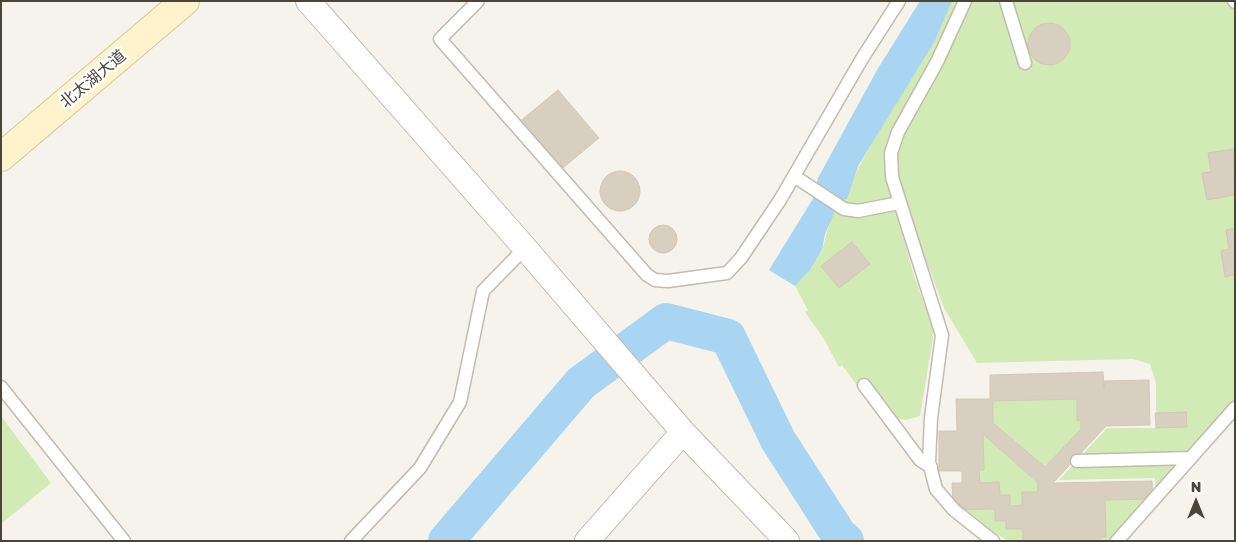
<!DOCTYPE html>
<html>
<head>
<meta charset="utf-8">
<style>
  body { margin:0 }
  #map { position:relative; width:1236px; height:542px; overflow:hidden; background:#f6f3ec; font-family:"Golos Text",sans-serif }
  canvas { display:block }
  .frame { position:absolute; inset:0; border:2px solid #4b4439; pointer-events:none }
  .north { position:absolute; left:1171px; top:477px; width:50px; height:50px; -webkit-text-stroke:4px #fff; paint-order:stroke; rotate:0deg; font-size:14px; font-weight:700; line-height:20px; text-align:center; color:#4b4439 }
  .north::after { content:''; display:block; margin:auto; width:18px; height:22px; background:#4b4439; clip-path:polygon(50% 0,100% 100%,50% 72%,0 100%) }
</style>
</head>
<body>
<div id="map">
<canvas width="1236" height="542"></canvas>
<div class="frame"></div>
<div class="north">N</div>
</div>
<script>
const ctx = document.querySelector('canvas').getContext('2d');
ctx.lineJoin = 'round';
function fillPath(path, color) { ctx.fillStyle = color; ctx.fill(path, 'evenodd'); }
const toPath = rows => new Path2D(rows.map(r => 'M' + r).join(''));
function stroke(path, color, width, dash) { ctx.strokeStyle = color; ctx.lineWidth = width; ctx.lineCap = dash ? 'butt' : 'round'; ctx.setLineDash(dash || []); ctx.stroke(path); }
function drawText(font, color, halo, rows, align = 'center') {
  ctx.font = font + ' "Golos Text","Noto Sans SC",sans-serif'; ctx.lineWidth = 5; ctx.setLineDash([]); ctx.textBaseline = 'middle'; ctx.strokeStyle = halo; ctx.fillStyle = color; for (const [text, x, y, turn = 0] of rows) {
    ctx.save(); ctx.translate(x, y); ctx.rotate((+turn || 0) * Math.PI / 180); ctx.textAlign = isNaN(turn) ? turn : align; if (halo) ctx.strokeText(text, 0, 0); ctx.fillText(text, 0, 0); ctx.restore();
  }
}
fillPath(toPath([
  [952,1,963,1,898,127,890,187,913,273,933,328,933,338,920,416,906,420,895,418,866,377,856,384,842,365,839,367,824,339,805,312,808,310,795,286,810,270,822,251,830,220,873,141,935,41],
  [970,1,1232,1,1235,3,1235,407,1155,497,1155,478,1059,480,1107,428,1156,428,1156,383,1150,364,1133,359,977,363,944,308,904,202,893,155],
  [1077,399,1077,420,1081,420,1081,429,1045,467,993,423,993,401],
  [1,416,51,483,1,524],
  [983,434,1038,483,1038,492,1022,492,1022,505,1010,506,1010,495,1000,495,999,483,980,483,979,470,984,470],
  [1153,499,1116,541,1100,541,1100,537,1106,537,1105,500],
  [995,509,995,521,1006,521,1007,529,1023,529,1023,541,1008,541,958,510]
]), '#d2eab5');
fillPath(toPath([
  [920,1,952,1,935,41,858,166,847,199,841,201,816,185,818,178,877,70],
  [814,197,836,209,825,234,822,250,810,270,795,286,769,270]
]), '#a9d4f2');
stroke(toPath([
  [446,541,581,383,666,321,728,337,778,440,839,535,846,541]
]), '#a9d4f2', 36);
const building = toPath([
  '1028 44a21 21 0 1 1 42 0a21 21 0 1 1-42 0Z',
  [558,90,599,138,558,172,518,123,558,90],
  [1233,149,1235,195,1207,200,1202,173,1211,172,1208,153,1233,149],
  '600 191a20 20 0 1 1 40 0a20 20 0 1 1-40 0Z',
  '649 239a14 14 0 1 1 28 0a14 14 0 1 1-28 0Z',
  [1235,228,1235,275,1225,277,1221,251,1229,249,1226,230,1235,228],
  [852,242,870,264,839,288,821,266,852,242],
  [1103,372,1104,388,1104,381,1149,380,1150,425,1106,426,1053,483,1152,481,1153,499,1105,500,1106,537,1100,537,1100,541,1023,541,1023,529,1006,529,1006,521,995,521,995,509,953,510,952,483,962,483,962,471,939,471,939,431,957,431,956,399,990,399,990,375,1103,372],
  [1077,399,1077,421,1081,420,1081,429,1045,467,993,423,993,401,1077,399],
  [983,434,1038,483,1038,492,1022,492,1022,505,1010,506,1010,495,1000,495,999,482,980,483,979,470,984,470,983,434],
  [1186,412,1187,427,1156,428,1155,413,1186,412]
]);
fillPath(building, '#d8cfc1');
stroke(building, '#d3c7b4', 1);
const lane = toPath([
  [478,1,440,39,647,275,655,280,668,281,727,273,741,258,780,200,863,57,899,1],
  [965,1,937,62,898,132,891,153,892,177,942,335,931,418,929,462,936,489,954,510,993,541],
  [1006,1,1025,63],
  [1234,1,1235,2],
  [794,176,844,209,858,211,899,203],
  [864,385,920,460,931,467],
  [1,387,124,541],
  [1077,461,1191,458],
  [351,541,420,468,460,402,483,291,525,248],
  [1117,541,1235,408]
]);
const street = toPath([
  [308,1,525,248,683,432,787,541],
  [587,541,683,432]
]);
const secondary = toPath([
  [1,157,185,1]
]);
stroke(lane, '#c2bbae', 15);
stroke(street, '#c2bbae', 26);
stroke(secondary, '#d6c79b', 30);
stroke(lane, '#fff', 12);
stroke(street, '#fff', 24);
stroke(secondary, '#fff3cd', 28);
drawText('16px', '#4b4439', '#fff', [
  ["北太湖大道",93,79,-40]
]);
</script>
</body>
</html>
